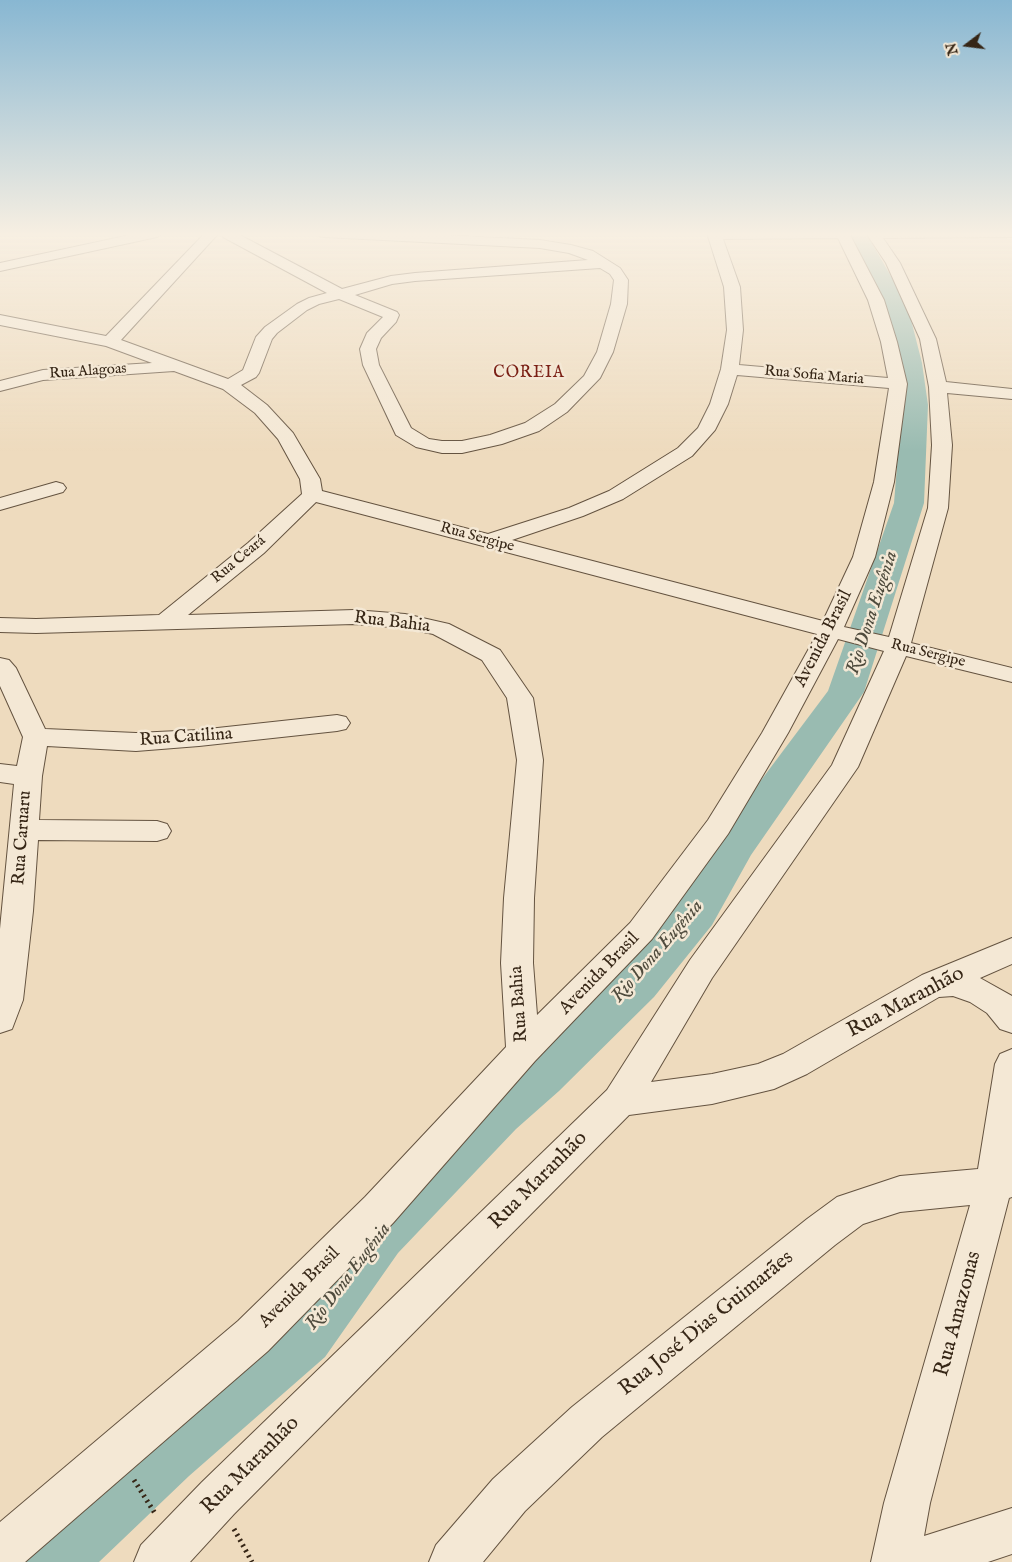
<!DOCTYPE html>
<html>
<head>
<meta charset="utf-8">
<style>
  body { margin:0 }
  #map { position:relative; width:1012px; height:1562px; overflow:hidden; background:#eedbbe; font-family:"IM FELL English",serif }
  canvas { display:block }
  .north { position:absolute; left:942px; top:20px; width:50px; height:50px; -webkit-text-stroke:4px #f4e8d5; paint-order:stroke; rotate:255deg; font-size:14px; font-weight:700; line-height:20px; text-align:center; color:#362616 }
  .north::after { content:''; display:block; margin:auto; width:18px; height:22px; background:#362616; clip-path:polygon(50% 0,100% 100%,50% 72%,0 100%) }
</style>
</head>
<body>
<div id="map">
<canvas width="1012" height="1562"></canvas>
<div class="north">N</div>
</div>
<script>
const ctx = document.querySelector('canvas').getContext('2d');
ctx.lineJoin = 'round';
const toPath = rows => new Path2D(rows.map(r => 'M' + r).join(''));
function fillPath(path, color) { ctx.fillStyle = color; ctx.fill(path, 'evenodd'); }
function stroke(path, color, width, dash) { ctx.strokeStyle = color; ctx.lineWidth = width; ctx.lineCap = dash ? 'butt' : 'round'; ctx.setLineDash(dash || []); ctx.stroke(path); }
function drawText(font, color, halo, rows, align = 'center') {
  ctx.font = font + ' "IM FELL English",serif'; ctx.lineWidth = 5; ctx.setLineDash([]); ctx.textBaseline = 'middle'; ctx.strokeStyle = halo; ctx.fillStyle = color; for (const [text, x, y, turn = 0] of rows) {
    ctx.save(); ctx.translate(x, y); ctx.rotate((+turn || 0) * Math.PI / 180); ctx.textAlign = isNaN(turn) ? turn : align; if (halo) ctx.strokeText(text, 0, 0); ctx.fillText(text, 0, 0); ctx.restore();
  }
}
fillPath(toPath([
  [846,233,866,233,907,304,922,363,928,405,924,503,864,692,751,855,712,925,654,997,559,1091,516,1129,398,1253,325,1357,189,1476,99,1562,16,1562,26,1538,143,1430,283,1315,358,1215,480,1097,523,1061,620,971,680,901,720,835,828,691,894,503,902,405,898,363,885,304,846,233]
]), '#99bbb1');
const minor = toPath([
  [139,233,164,233,157,237,0,271,0,263,139,233],
  [205,233,215,233,217,235,121,340,228,379,243,370,256,337,265,327,297,304,309,298,327,293,223,237,222,233,236,233,342,289,391,276,415,273,588,260,569,253,540,248,324,237,319,236,317,233,400,233,540,240,571,245,593,251,620,268,628,280,627,304,613,352,600,378,567,412,539,431,502,444,462,453,442,453,416,447,396,435,363,365,360,349,367,333,383,317,339,299,319,304,307,310,277,333,272,339,259,373,256,377,241,385,267,405,293,433,320,479,322,491,488,534,569,508,609,491,678,448,698,428,710,404,721,369,727,330,724,287,707,233,849,233,884,300,897,342,907,384,894,482,875,557,844,627,889,637,928,508,932,445,929,387,920,339,886,263,866,233,1012,233,1012,237,883,238,900,263,936,339,946,382,1012,389,1012,399,947,393,952,445,948,508,911,643,1012,668,1012,682,906,656,858,767,712,978,651,1082,712,1074,758,1064,783,1054,922,975,1012,938,1012,964,980,978,1012,996,1012,1033,1000,1029,987,1013,970,1002,953,996,939,997,807,1074,774,1089,712,1104,629,1115,234,1514,190,1562,134,1562,141,1545,202,1482,607,1090,690,960,832,765,884,651,838,639,788,733,728,834,652,939,535,1061,393,1223,268,1351,25,1562,0,1562,0,1522,238,1321,365,1197,506,1047,501,963,504,898,517,760,507,698,482,660,433,634,405,628,354,624,36,633,0,632,0,618,36,619,159,615,248,543,302,494,300,479,278,439,255,413,223,389,174,371,43,380,0,391,0,381,43,370,152,363,106,346,0,325,0,315,106,336,205,233],
  [838,238,868,300,881,342,888,378,739,365,743,330,740,287,723,239,838,238],
  [600,268,610,274,614,280,611,304,597,352,584,376,555,404,525,423,490,435,462,441,442,441,429,439,411,428,379,365,376,349,381,338,396,322,399,315,397,312,355,295,392,284,415,281,600,268],
  [737,375,889,388,874,482,853,557,823,621,512,540,583,516,623,499,692,456,715,430,728,404,737,375],
  [316,502,817,634,762,733,708,820,630,923,537,1015,533,963,534,898,543,760,533,698,500,650,449,624,405,614,354,610,188,615,264,553,316,502],
  [56,482,63,484,66,488,63,492,0,510,0,498,56,482],
  [0,658,9,660,16,668,45,729,136,733,199,730,337,715,346,717,350,723,346,729,337,731,199,746,136,751,47,746,42,776,39,820,157,821,167,824,171,831,167,838,157,841,38,840,33,911,23,1000,12,1029,0,1033,0,929,14,784,0,782,0,764,17,766,23,737,0,686,0,658],
  [1012,1049,1012,1197,1009,1198,930,1503,924,1536,1012,1508,1012,1554,988,1562,871,1562,884,1503,970,1205,900,1212,863,1224,835,1245,602,1437,525,1511,483,1562,429,1562,436,1545,493,1479,572,1407,807,1219,837,1197,900,1176,978,1169,995,1064,1000,1054,1012,1049]
]);
stroke(minor, '#645340', 2);
stroke(toPath([
  [134,1480,156,1515],
  [234,1529,252,1562]
]), '#362616', 5, [2, 4]);
fillPath(minor, '#f4e8d5');
const sky = ctx.createLinearGradient(0, 0, 0, 451);
sky.addColorStop(0, '#88b7d2');
sky.addColorStop(0.52, '#f7efe2');
sky.addColorStop(1, '#f7efe200');
ctx.fillStyle = sky;
ctx.fillRect(0, 0, 1012, 451);
drawText('15px', '#362616', '#f4e8d5', [
  ["Rua Alagoas",88,372,-4],
  ["Rua Sofia Maria",814,376,5],
  ["Rua Sergipe",477,538,15],
  ["Rua Ceará",239,560,-40],
  ["Rua Sergipe",928,654,14]
]);
ctx.letterSpacing = '1px';
drawText('16px', '#7a1f14', '#f4e8d5', [
  ["COREIA",529,374]
]);
ctx.letterSpacing = '0px';
drawText('18px', '#362616', '#f4e8d5', [
  ["Rua Bahia",392,623,7],
  ["Avenida Brasil",824,639,-63],
  ["Rua Catilina",186,738,-4],
  ["Rua Caruaru",23,838,-86],
  ["Avenida Brasil",600,974,-46],
  ["Rua Bahia",520,1004,-94],
  ["Avenida Brasil",300,1288,-45]
]);
drawText('italic 19px', '#4f4b3d', '#f4e8d5', [
  ["Rio Dona Eugênia",873,613,-72],
  ["Rio Dona Eugênia",658,952,-49],
  ["Rio Dona Eugênia",349,1277,-53]
]);
drawText('21px', '#362616', '#f4e8d5', [
  ["Rua Maranhão",906,1003,-28],
  ["Rua Maranhão",539,1181,-45],
  ["Rua Amazonas",959,1314,-75],
  ["Rua José Dias Guimarães",707,1324,-39],
  ["Rua Maranhão",251,1466,-45]
]);
</script>
</body>
</html>
